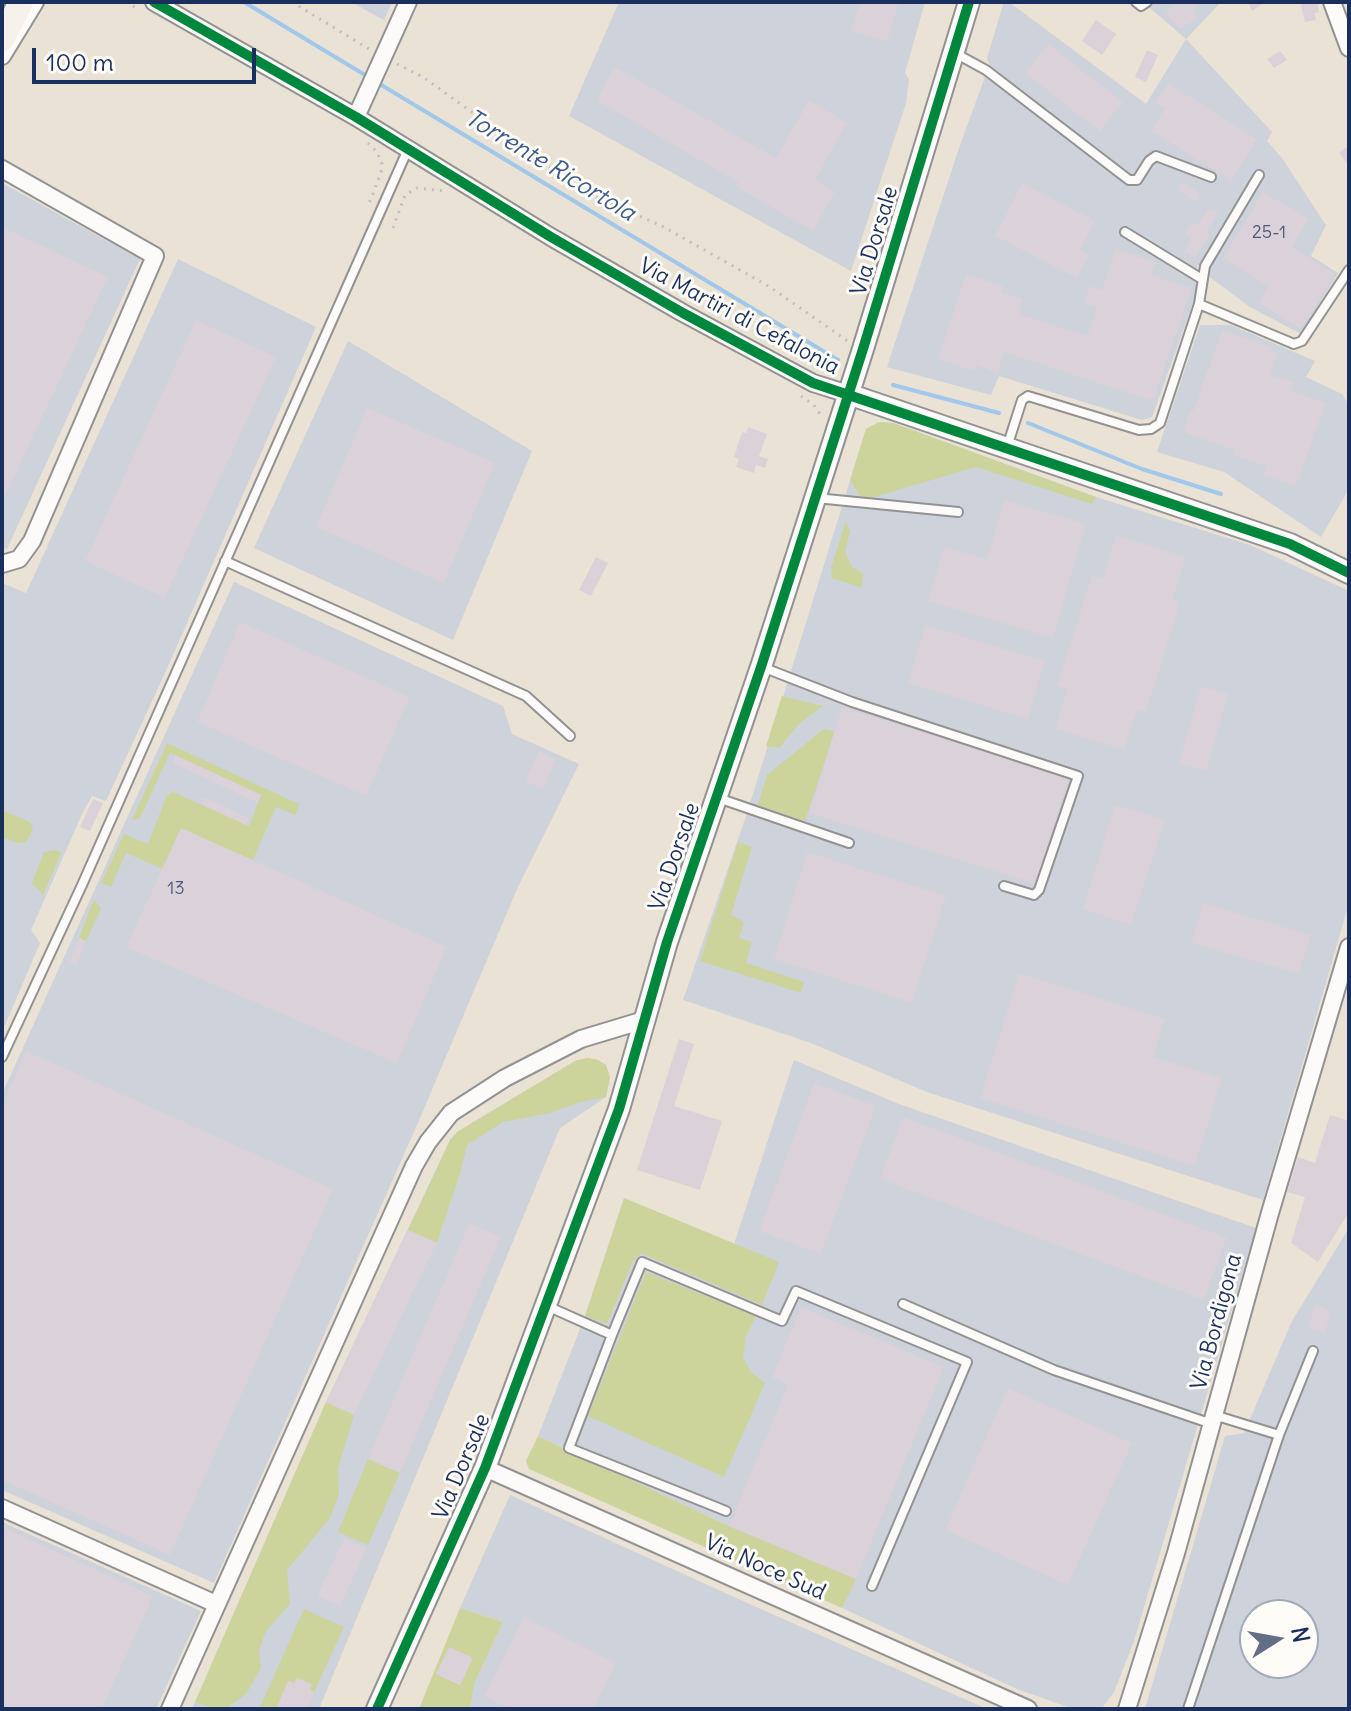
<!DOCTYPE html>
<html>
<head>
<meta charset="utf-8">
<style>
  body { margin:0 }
  #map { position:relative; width:1351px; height:1711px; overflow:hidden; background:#eae2d4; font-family:Delius,sans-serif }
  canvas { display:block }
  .frame { position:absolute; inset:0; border:4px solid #1b2f5e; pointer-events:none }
  .north { position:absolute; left:1239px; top:1599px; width:80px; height:80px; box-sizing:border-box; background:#fdfcf7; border:2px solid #a3aaba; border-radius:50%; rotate:79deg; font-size:22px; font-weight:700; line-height:32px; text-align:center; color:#1b2f5e }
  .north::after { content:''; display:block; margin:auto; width:28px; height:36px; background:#636e87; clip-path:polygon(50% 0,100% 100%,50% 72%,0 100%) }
  .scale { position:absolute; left:32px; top:48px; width:224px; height:36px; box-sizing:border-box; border:4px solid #1b2f5e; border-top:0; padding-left:10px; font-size:24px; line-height:28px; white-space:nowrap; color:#1b2f5e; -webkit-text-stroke:6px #fdfcf7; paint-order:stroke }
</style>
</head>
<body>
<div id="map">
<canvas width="1351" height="1711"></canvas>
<div class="frame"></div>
<div class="north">N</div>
<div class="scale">100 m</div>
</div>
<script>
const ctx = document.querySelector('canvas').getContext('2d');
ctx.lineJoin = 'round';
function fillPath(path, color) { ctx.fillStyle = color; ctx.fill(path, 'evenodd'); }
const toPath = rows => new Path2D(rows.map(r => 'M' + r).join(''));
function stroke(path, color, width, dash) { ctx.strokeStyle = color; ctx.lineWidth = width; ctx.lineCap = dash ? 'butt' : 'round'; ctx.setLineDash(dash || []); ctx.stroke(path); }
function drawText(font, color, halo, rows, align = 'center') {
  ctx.font = font + ' Delius,sans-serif'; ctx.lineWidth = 6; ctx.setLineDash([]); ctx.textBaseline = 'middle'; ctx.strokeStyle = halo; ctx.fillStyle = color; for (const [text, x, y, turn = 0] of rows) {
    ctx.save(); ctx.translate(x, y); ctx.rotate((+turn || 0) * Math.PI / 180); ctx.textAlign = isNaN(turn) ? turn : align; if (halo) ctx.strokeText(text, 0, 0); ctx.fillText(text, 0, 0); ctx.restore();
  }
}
fillPath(toPath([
  [351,2,392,2,384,20],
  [619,2,925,2,905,73,909,79,906,103,851,271,569,116],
  [1004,2,1009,2,1146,104,1186,39,1143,2,1221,2,1186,39,1272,132,1267,141,1282,158,1326,225,1311,256,1338,273,1301,334,1250,307,1207,275,1197,264,1199,286,1152,417,1142,420,999,376,991,395,887,367,960,145,985,77,1123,180,992,71,987,58],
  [2,183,140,259,7,549,2,547],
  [178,259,316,327,170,662,106,801,92,796,82,814,31,930,40,943,2,1032,2,583,26,593],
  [1200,325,1231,325,1315,361,1306,377,1342,394,1349,405,1349,489,1321,537,1224,472,1157,452],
  [348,341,532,451,453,640,254,548],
  [879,422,893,423,1096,497,1250,545,1349,591,1349,903,1263,1200,927,1092,811,1043,683,1000,747,813,866,429],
  [234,582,503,706,512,734,579,764,517,889,420,1118,214,1583,2,1490,2,1094],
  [587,1058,598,1060,606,1065,610,1077,606,1097,560,1128,319,1709,192,1709,326,1402,450,1140,457,1132,575,1061],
  [794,1060,899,1104,1256,1228,1134,1641,1114,1692,1102,1708,1073,1709,1017,1689,842,1608,855,1579,729,1526,538,1436,585,1316,624,1198,734,1244],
  [1349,1228,1349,1709,1145,1709,1225,1436,1244,1433,1292,1321],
  [1255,1615,1303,1615,1303,1663,1255,1663],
  [510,1495,745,1602,987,1709,470,1709,475,1682,503,1622,460,1608],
  [2,1522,201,1611,156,1709,2,1709]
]), '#ced2da');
fillPath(toPath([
  [879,422,893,423,1096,497,1092,504,976,467,867,499,859,495,850,480,866,429],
  [846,521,850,532,845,551,852,567,863,574,862,588,832,578,831,568],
  [782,696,823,706,800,723,779,748,766,746],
  [824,729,835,732,805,821,758,805,767,775],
  [167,743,299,804,295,815,276,807,252,862,163,869,126,853,111,887,101,883,124,834,148,844,167,795,173,792,249,826,261,795,170,753,140,818,132,820],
  [2,810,30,822,33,829,26,842,17,843,2,837],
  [738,842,752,847,731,915,744,922,739,938,752,942,746,963,804,982,801,993,700,961],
  [56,850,61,853,43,895,32,883,44,852],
  [94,899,101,909,86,941,79,938],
  [587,1058,598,1060,606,1065,610,1077,606,1097,581,1102,550,1113,503,1122,467,1145,460,1174,437,1243,408,1230,450,1140,457,1132,575,1061],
  [624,1198,779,1262,762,1305,641,1253,633,1261,607,1324,585,1316],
  [646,1272,756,1316,746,1336,743,1357,751,1372,765,1383,724,1477,588,1416],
  [326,1402,354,1415,338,1469,339,1494,330,1518,287,1570,290,1604,266,1631,259,1650,261,1668,246,1694,225,1709,214,1709,195,1702],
  [538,1436,729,1526,856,1579,842,1608,529,1469,526,1461],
  [368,1459,400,1473,368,1545,338,1532],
  [460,1608,503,1622,475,1682,470,1709,419,1709],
  [472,1658,460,1685,437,1674],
  [304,1609,344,1627,314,1692,289,1681,276,1709,259,1709]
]), '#ccd49c');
stroke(toPath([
  [244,2,370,78],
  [378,83,838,360],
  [893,385,999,413],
  [1028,423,1142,469,1221,494]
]), '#a1c8ea', 4);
fillPath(toPath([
  [860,2,899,2,887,42,851,31],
  [1176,2,1201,2,1194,11,1197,18,1181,29,1165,14],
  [1248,2,1265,2,1252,11],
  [1300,2,1317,2,1319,12,1314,13,1316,20,1305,22],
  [1096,20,1116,34,1102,55,1082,41],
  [1048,44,1123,102,1100,131,1025,73],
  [1147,50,1158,55,1146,82,1135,77],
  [1280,51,1287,60,1274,68,1267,59],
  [615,67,776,158,809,100,847,123,815,180,835,192,813,231,735,186,738,182,596,100],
  [1168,83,1257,139,1231,181,1151,131,1165,108,1155,103],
  [1349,145,1349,166,1339,153],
  [1182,182,1201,194,1196,202,1177,190],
  [1022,183,1095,221,1080,250,1089,254,1077,278,995,236],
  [1263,192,1309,219,1292,247,1335,274,1301,329,1259,303,1269,286,1223,258],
  [1208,209,1219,212,1207,231,1210,234,1195,258,1184,252,1192,239,1185,234,1192,223,1197,226],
  [2,227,108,277,2,503],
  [1116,249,1156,262,1151,275,1192,288,1153,401,1004,352,998,373,976,365,974,371,938,359,966,274,1003,286,1002,292,1022,299,1019,314,1087,336,1097,307,1084,303,1090,286,1102,290],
  [196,320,276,357,165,598,85,561],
  [1222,330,1271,347,1270,350,1278,353,1270,375,1295,382,1291,391,1326,403,1296,486,1263,475,1267,466,1233,456,1235,450,1185,433,1184,429,1190,411,1193,411],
  [367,408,495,463,444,583,316,527],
  [748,427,767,434,759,456,768,459,765,468,756,465,754,473,736,467,739,459,734,457,742,432,746,433],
  [1004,500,1086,524,1053,638,928,601,944,547,987,559],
  [1116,535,1186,557,1172,600,1180,603,1146,713,1137,710,1124,750,1055,729,1067,689,1057,686,1092,575,1103,578],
  [596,557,608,563,591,596,579,590],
  [240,622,410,697,366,796,197,722],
  [925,625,1045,661,1028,719,908,683],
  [1201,686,1228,694,1206,771,1179,763],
  [842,707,1069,778,1036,884,809,813],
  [539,751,556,759,543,789,525,782],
  [175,755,261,795,258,803,173,763],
  [203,797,249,818,246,825,201,804],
  [93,799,103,803,90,831,80,827],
  [1115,805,1165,820,1131,925,1083,909],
  [181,828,447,947,397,1063,126,947],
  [807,852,946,896,912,1003,774,959],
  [1203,903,1311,935,1299,974,1191,943],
  [79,938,86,941,77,965,69,962],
  [1019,973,1165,1019,1153,1057,1222,1078,1195,1166,980,1098],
  [679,1039,694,1044,674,1106,722,1121,700,1190,637,1170],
  [26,1051,333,1189,170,1555,2,1480,2,1105],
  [814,1083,876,1106,821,1254,759,1231],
  [1330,1115,1349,1121,1349,1212,1318,1262,1291,1243,1305,1197,1287,1192,1298,1157,1315,1163],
  [903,1117,1227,1238,1204,1300,880,1179],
  [469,1223,501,1237,400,1473,368,1459],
  [408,1230,437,1243,354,1415,326,1402],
  [1315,1304,1331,1312,1325,1333,1308,1328],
  [801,1307,944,1367,856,1579,729,1526,788,1384,772,1377],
  [1008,1388,1132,1443,1068,1585,945,1530],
  [2,1527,153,1596,102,1709,2,1709],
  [344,1538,367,1548,340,1606,317,1596],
  [524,1617,616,1663,593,1709,510,1709,484,1696],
  [449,1647,473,1658,460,1685,436,1674],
  [297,1678,312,1684,310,1690,314,1692,307,1709,276,1709,288,1681,294,1684]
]), '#dad1d9');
const service = toPath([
  [1136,2,1141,6,1147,2],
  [953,52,986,70,1129,180,1137,180,1149,161,1156,156,1211,177],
  [1125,232,1202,279],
  [1199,304,1294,344,1302,341,1349,270],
  [1007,447,1022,400,1028,396,1139,430,1151,429,1160,423,1199,304,1205,266,1259,175],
  [816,498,958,512],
  [225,561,526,696,570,736],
  [762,667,852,702,1078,776,1039,890,1034,895,1004,886],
  [718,798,849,843],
  [2,1057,82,885,408,149],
  [903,1304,1054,1370,1212,1424],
  [547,1306,612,1335,569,1448,726,1511],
  [612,1335,642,1262,782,1321,796,1291,967,1362,872,1586],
  [1214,1415,1279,1435],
  [1188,1709,1279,1435,1313,1351]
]);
const minor = toPath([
  [154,2,356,117,551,237,683,313,813,383,848,394],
  [1332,2,1349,48],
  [2,56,35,2],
  [356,117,408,2],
  [2,169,155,256,32,541,19,559,2,564],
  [485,1468,1028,1709],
  [2,1508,216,1604],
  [170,1709,414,1166,428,1142,451,1113,505,1078,581,1039,644,1020],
  [1127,1709,1176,1553,1270,1213,1349,947]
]);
const tertiary = toPath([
  [848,394,1290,544,1349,573],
  [377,1709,485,1468,619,1109,667,942,761,667,863,349,969,2]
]);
const secondary = toPath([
  [2,39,21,2]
]);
stroke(service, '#939293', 12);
stroke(minor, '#939293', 20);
stroke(tertiary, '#939293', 24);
stroke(secondary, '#939293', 28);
stroke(toPath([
  [126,2,140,10],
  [292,2,369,49],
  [397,64,423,77,580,190,662,226,770,287,849,342],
  [368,143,377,152,382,164,381,173,368,206],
  [393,228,405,195,417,188,444,191],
  [801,396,814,405,820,414]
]), '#c0c0c2', 3, [2, 6]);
stroke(service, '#fcfbf9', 8);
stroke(minor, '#fcfbf9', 16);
stroke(tertiary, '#fcfbf9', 20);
stroke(secondary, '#f6f1eb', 24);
stroke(toPath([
  [154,2,356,117,551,237,683,313,813,383,1290,544,1349,573],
  [377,1709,485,1468,619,1109,667,942,761,667,863,349,969,2]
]), '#00873e', 10);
drawText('18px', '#4b587d', null, [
  ["25-1",1269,233],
  ["13",176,889]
]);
drawText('22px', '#1b2f5e', '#fdfcf7', [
  ["Via Dorsale",875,241,-73],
  ["Via Martiri di Cefalonia",739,317,28],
  ["Via Dorsale",675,857,-71],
  ["Via Bordigona",1217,1322,-75],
  ["Via Dorsale",462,1467,-67],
  ["Via Noce Sud",765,1568,24]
]);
drawText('italic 24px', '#3a5a8b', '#fdfcf7', [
  ["Torrente Ricortola",550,166,31]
]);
</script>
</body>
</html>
